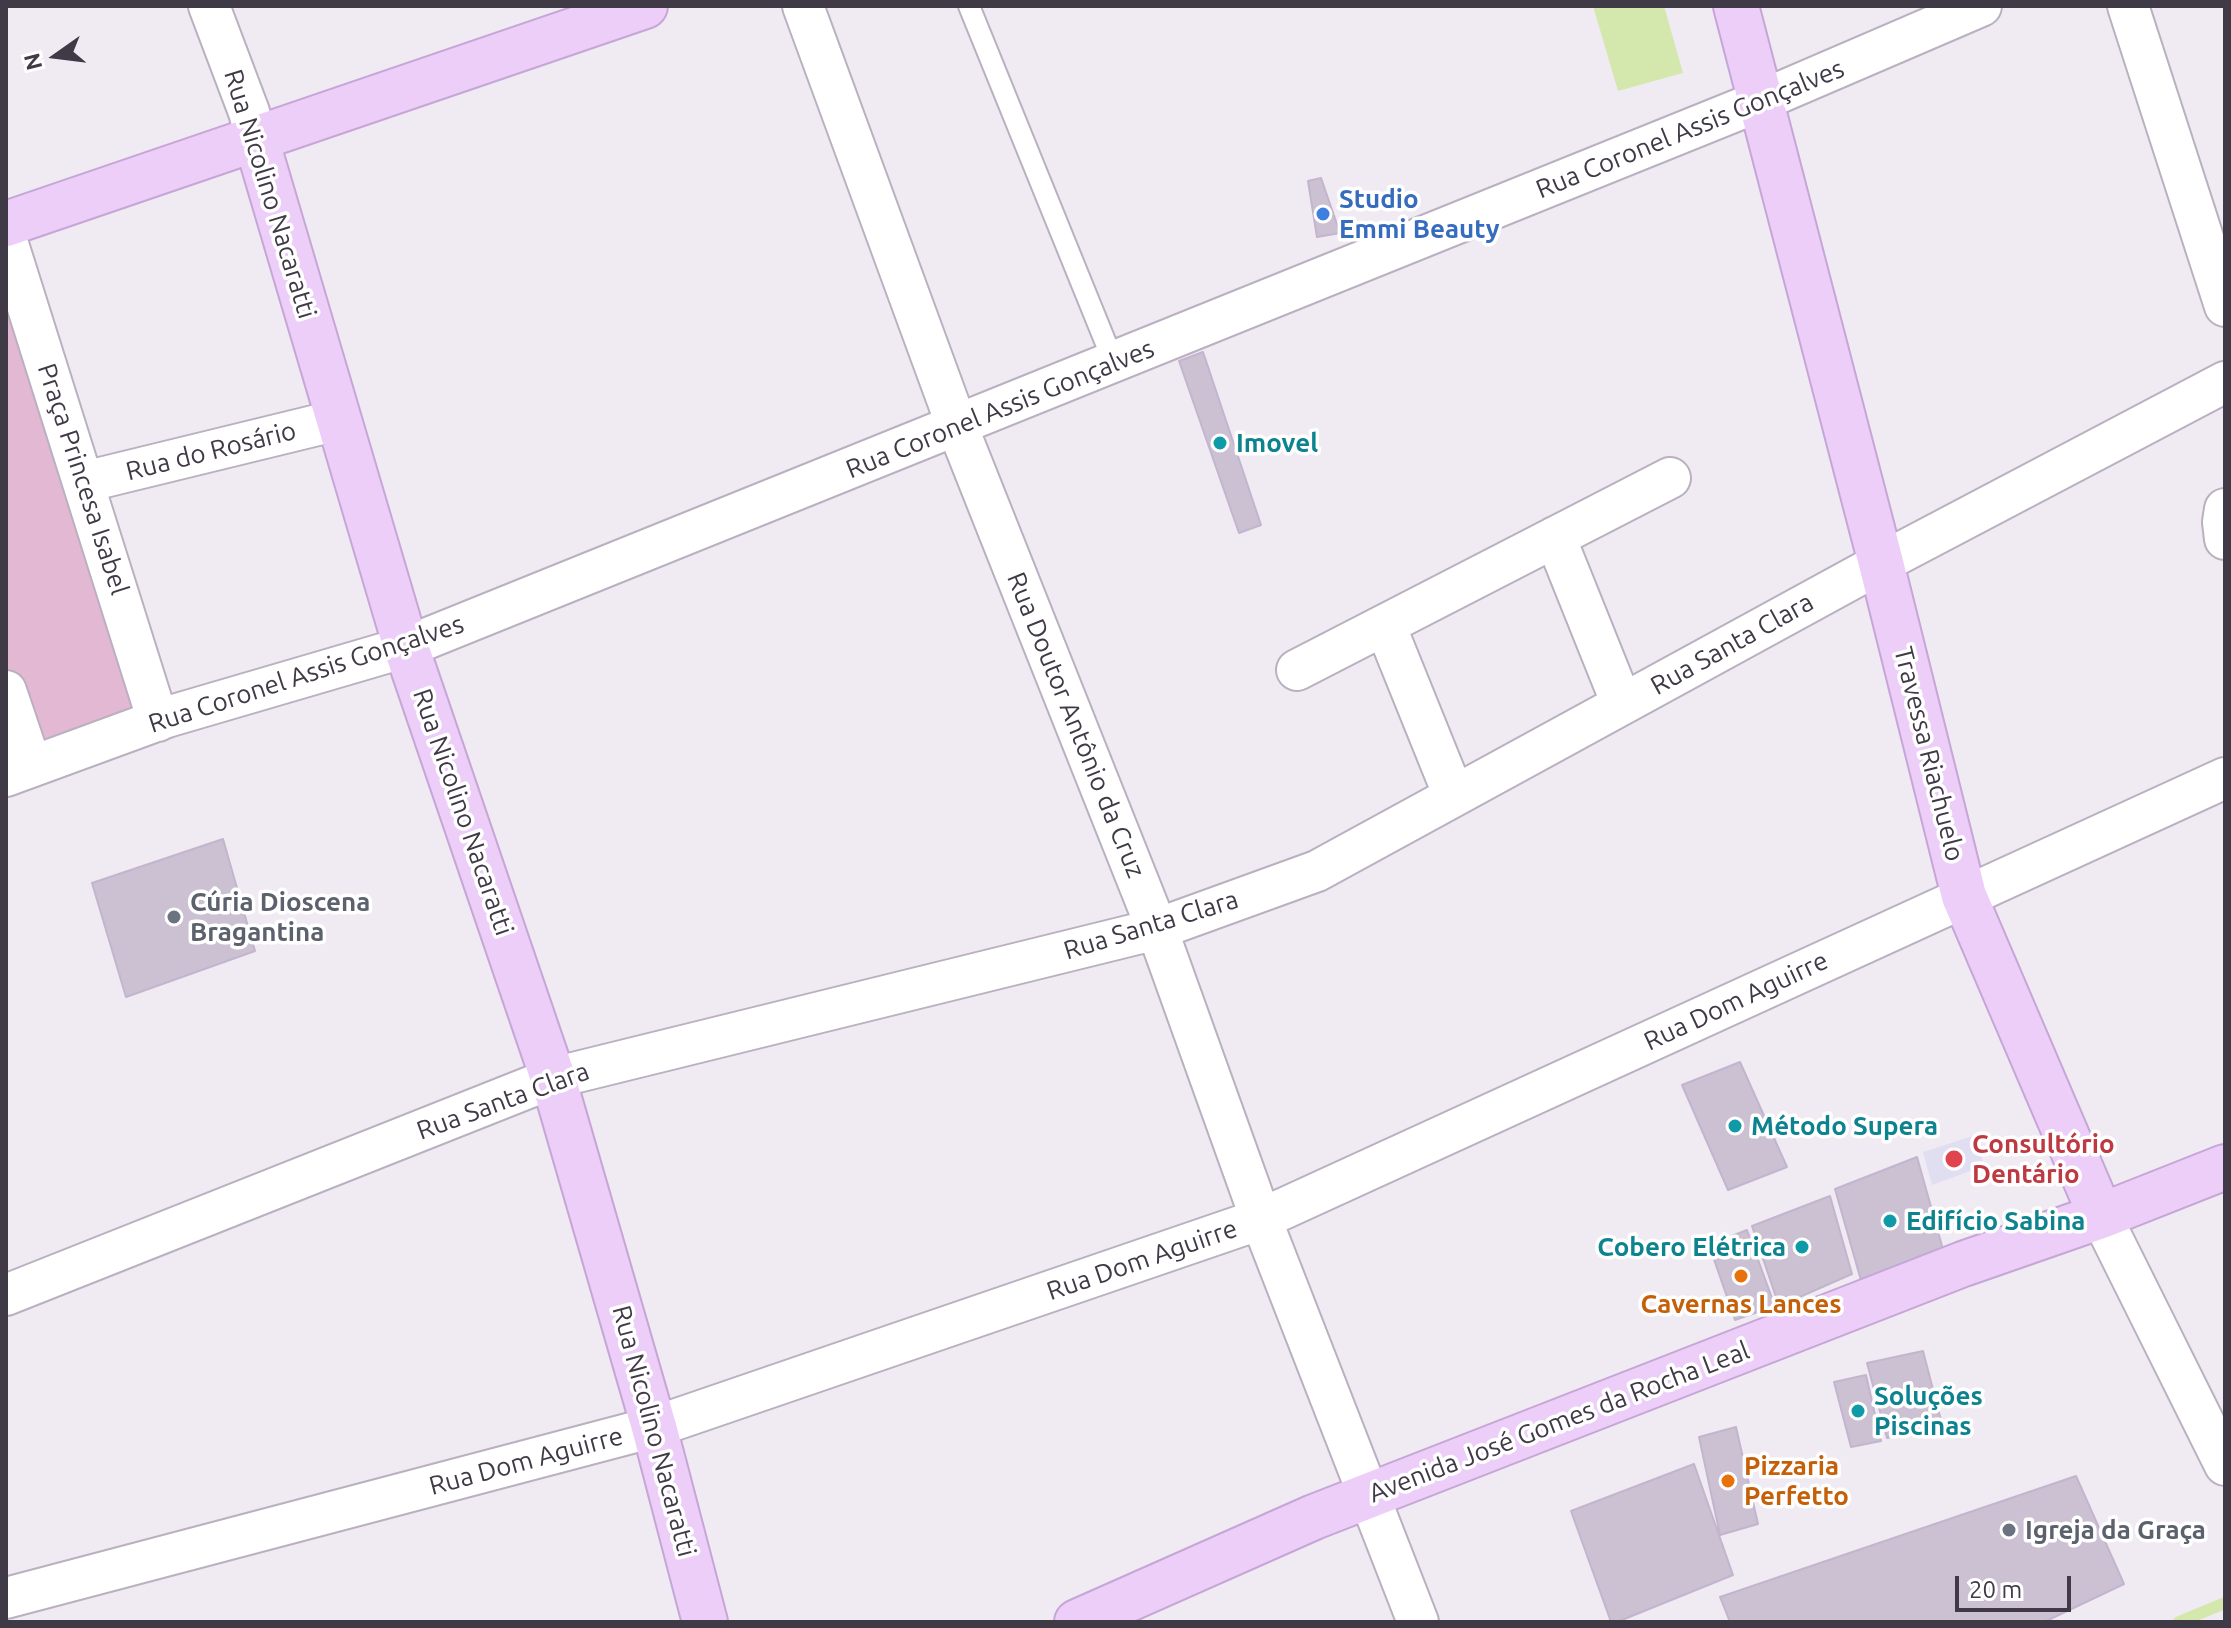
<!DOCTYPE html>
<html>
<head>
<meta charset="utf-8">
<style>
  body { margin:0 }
  #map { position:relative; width:2231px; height:1628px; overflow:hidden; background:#f0eaf3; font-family:Ubuntu,sans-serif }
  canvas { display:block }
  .frame { position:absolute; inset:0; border:8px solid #403946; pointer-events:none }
  .north { position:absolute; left:16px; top:16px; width:80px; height:80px; -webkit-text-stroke:6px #fff; paint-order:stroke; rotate:256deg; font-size:22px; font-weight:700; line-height:32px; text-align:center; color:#403946 }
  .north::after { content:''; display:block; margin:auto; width:28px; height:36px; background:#403946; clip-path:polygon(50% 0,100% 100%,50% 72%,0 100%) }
  .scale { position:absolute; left:1955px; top:1576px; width:116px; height:36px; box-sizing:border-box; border:4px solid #403946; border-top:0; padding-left:10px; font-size:24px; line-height:28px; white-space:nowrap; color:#403946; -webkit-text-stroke:6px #fff; paint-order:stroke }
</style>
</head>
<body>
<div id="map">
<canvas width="2231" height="1628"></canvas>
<div class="frame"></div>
<div class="north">N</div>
<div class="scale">20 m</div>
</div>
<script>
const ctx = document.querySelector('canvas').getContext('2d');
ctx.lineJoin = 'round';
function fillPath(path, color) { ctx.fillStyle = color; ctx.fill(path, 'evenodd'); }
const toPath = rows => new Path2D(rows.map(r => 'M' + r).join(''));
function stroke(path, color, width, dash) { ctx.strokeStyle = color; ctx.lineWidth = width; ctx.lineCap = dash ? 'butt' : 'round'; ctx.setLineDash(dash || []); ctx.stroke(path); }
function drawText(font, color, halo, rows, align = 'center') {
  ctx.font = font + ' Ubuntu,sans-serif'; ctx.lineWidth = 7; ctx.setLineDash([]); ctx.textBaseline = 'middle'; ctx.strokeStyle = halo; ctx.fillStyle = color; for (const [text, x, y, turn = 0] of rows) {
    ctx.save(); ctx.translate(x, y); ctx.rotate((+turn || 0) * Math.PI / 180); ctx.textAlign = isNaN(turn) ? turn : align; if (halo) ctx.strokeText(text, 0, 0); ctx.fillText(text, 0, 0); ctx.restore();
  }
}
fillPath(toPath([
  [1976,1135,1984,1166,1932,1185,1923,1152]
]), '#e0dff2');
fillPath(toPath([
  [6,263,142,714,34,751,6,669]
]), '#e2b8d2');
fillPath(toPath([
  [1593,6,1664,6,1683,73,1618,91]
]), '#d4e8ae');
stroke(toPath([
  [2179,1622,2225,1603]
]), '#d4e8ae', 12);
const building = toPath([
  [1321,178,1340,233,1317,237,1308,181,1321,178],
  [1203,352,1261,525,1239,533,1179,361,1203,352],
  [223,839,255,951,126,997,92,883,223,839],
  [1740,1062,1787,1167,1728,1190,1682,1085,1740,1062],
  [1917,1157,1944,1253,1862,1284,1835,1189,1917,1157],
  [1830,1196,1852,1274,1779,1306,1752,1226,1830,1196],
  [1747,1230,1775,1306,1735,1320,1709,1245,1747,1230],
  [1923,1351,1942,1424,1887,1438,1867,1363,1923,1351],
  [1866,1375,1881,1441,1851,1447,1834,1382,1866,1375],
  [1736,1427,1758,1524,1720,1535,1699,1437,1736,1427],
  [1694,1464,1733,1575,1617,1622,1611,1622,1571,1511,1694,1464],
  [2076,1476,2124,1584,2044,1622,1730,1622,1720,1597,2076,1476]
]);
fillPath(building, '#cbc1d3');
stroke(building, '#c2b5cd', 2);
const lane = toPath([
  [969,6,1114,363]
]);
const street = toPath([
  [209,6,249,112,256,139],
  [803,6,957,426,1157,929,1261,1219,1418,1622],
  [2128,6,2225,306],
  [6,238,158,721],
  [84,482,338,420],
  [2225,509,2223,522,2225,539],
  [1555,537,1622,704],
  [1385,625,1454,796],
  [1297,670,1670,478],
  [6,691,31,765],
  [6,776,167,717,406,647,1760,101,1981,6],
  [2101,1216,2225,1465],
  [6,1295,553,1078,1157,929,1317,871,1881,563,2225,382],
  [6,1598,654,1427,1261,1219,2225,778]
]);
const secondary = toPath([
  [1736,6,1881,563,1964,896,2101,1216],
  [256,139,406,647,553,1078,654,1427,705,1622],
  [6,224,645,6],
  [1077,1622,1314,1517,1963,1264,2101,1216,2225,1167]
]);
stroke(lane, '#bab0c0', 24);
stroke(street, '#bab0c0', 44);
stroke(secondary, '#c6a6d6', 48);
stroke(lane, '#fff', 20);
stroke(street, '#fff', 40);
stroke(secondary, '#eccef8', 44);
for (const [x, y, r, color] of [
  [1323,214,8,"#3f7fe0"],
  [1220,443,8,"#0f9aa8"],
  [174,917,8,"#6b7280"],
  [1735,1126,8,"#0f9aa8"],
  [1954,1159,10,"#e0444e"],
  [1890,1221,8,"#0f9aa8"],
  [1802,1247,8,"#0f9aa8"],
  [1741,1276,8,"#e8710a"],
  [1858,1411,8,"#0f9aa8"],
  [1728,1481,8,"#e8710a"],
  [2009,1530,8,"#6b7280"]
]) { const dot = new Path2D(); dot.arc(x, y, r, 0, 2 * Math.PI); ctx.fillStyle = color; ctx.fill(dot); stroke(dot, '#fff', 3); }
drawText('26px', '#403946', '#fff', [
  ["Rua Coronel Assis Gonçalves",1690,129,-22],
  ["Rua Nicolino Nacaratti",270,194,73],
  ["Rua Coronel Assis Gonçalves",1000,409,-22],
  ["Rua do Rosário",211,451,-14],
  ["Praça Princesa Isabel",83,479,72],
  ["Rua Santa Clara",1732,644,-29],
  ["Rua Coronel Assis Gonçalves",306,674,-18],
  ["Rua Doutor Antônio da Cruz",1076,725,68],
  ["Travessa Riachuelo",1929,754,76],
  ["Rua Nicolino Nacaratti",463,812,71],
  ["Rua Santa Clara",1151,925,-17],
  ["Rua Dom Aguirre",1736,1001,-25],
  ["Rua Santa Clara",503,1101,-20],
  ["Rua Dom Aguirre",1142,1260,-19],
  ["Avenida José Gomes da Rocha Leal",1559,1422,-21],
  ["Rua Nicolino Nacaratti",654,1431,75],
  ["Rua Dom Aguirre",526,1461,-15]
]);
drawText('bold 26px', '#366cbe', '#fff', [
  ["Studio",1339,199],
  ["Emmi Beauty",1339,229]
], 'left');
drawText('bold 26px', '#0d838f', '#fff', [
  ["Imovel",1236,443],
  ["Método Supera",1751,1126],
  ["Edifício Sabina",1906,1221],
  ["Cobero Elétrica",1786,1247,"right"],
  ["Soluções",1874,1396],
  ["Piscinas",1874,1426]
], 'left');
drawText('bold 26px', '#5b616d', '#fff', [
  ["Cúria Dioscena",190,902],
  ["Bragantina",190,932],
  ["Igreja da Graça",2025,1530]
], 'left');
drawText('bold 26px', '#be3a42', '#fff', [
  ["Consultório",1972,1144],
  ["Dentário",1972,1174]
], 'left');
drawText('bold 26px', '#c56008', '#fff', [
  ["Cavernas Lances",1741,1304],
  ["Pizzaria",1744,1466,"left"],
  ["Perfetto",1744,1496,"left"]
]);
</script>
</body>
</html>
